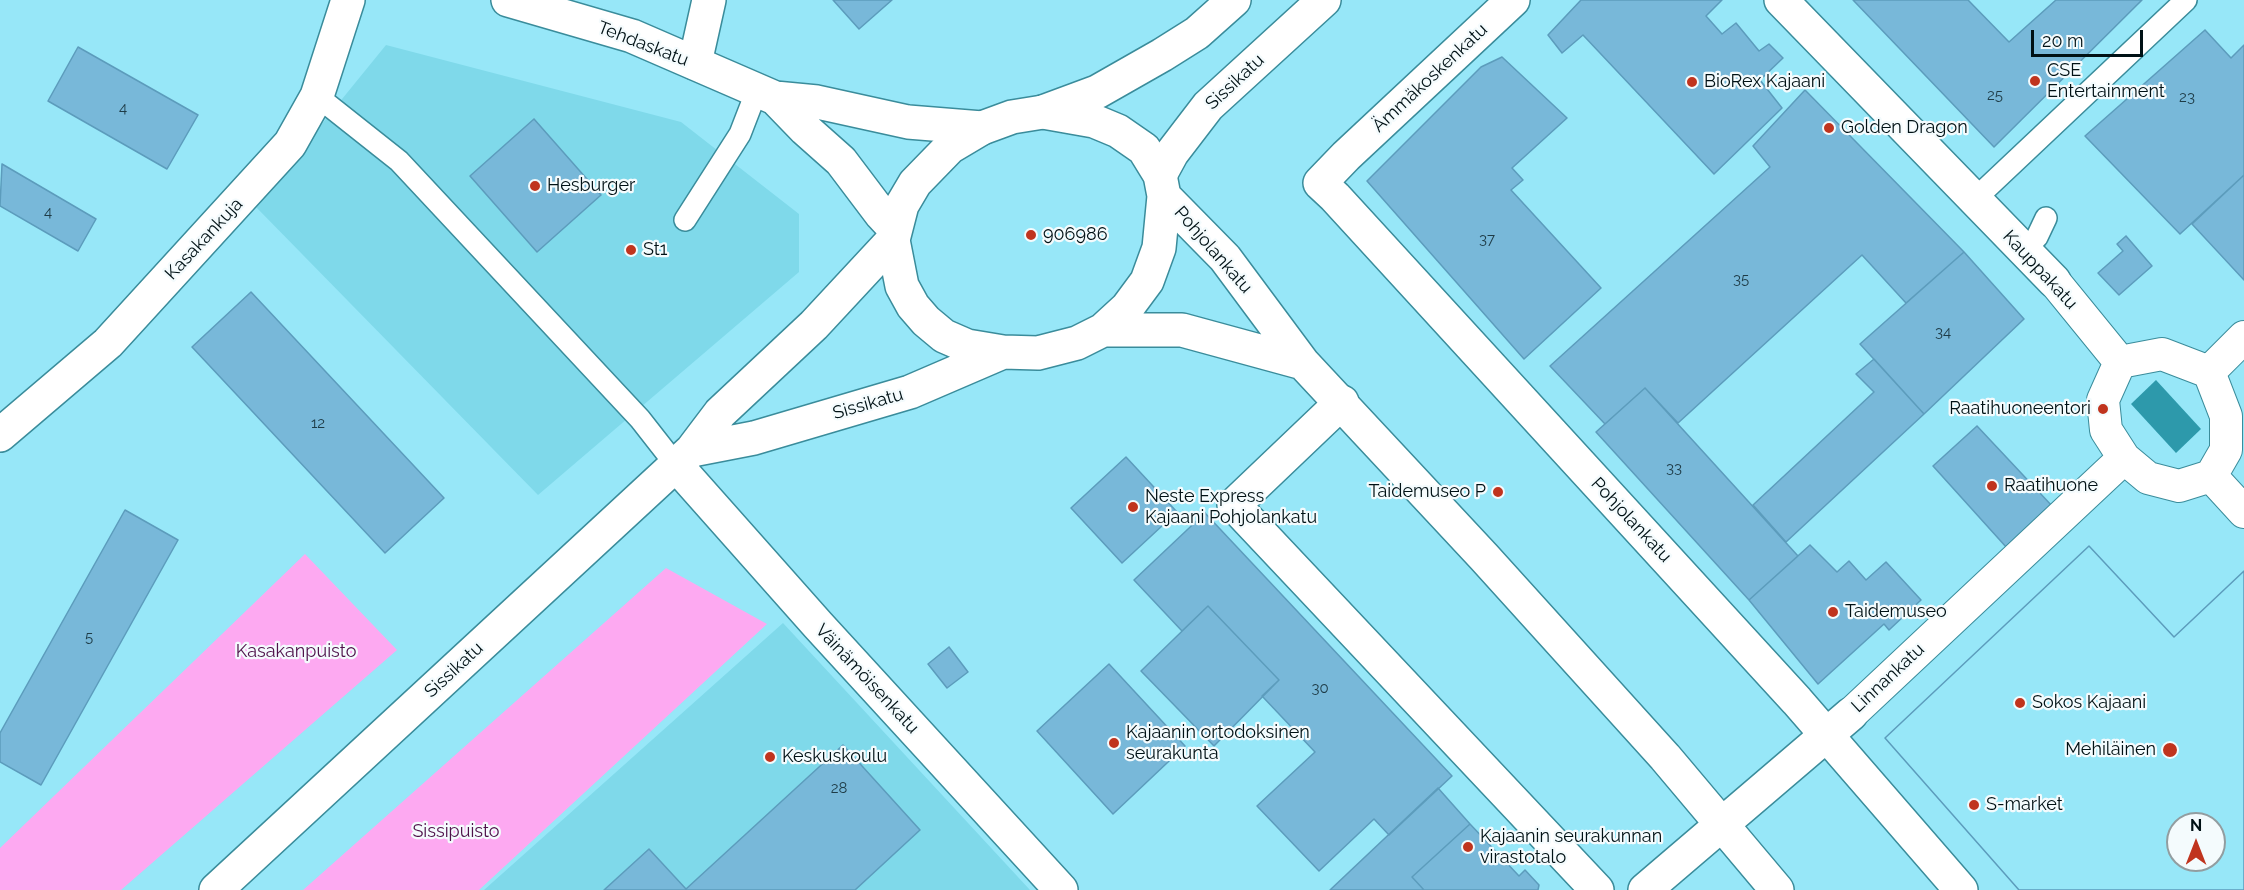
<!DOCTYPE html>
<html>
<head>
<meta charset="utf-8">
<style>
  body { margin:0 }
  #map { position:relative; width:2244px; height:890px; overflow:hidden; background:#97e7f8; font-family:Raleway,sans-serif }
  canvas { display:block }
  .north { position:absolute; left:2166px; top:812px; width:60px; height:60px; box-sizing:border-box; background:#f4fbfd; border:2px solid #929da0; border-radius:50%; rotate:0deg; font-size:16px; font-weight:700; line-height:24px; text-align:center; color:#001115 }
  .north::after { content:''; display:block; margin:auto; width:21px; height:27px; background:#c0341e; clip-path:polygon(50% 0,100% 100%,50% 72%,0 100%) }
  .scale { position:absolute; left:2031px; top:30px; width:112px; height:27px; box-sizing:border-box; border:3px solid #001115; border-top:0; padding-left:8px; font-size:18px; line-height:21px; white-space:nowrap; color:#001115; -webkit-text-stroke:4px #f4fbfd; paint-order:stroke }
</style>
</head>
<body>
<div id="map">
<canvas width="2244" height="890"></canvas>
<div class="north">N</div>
<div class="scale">20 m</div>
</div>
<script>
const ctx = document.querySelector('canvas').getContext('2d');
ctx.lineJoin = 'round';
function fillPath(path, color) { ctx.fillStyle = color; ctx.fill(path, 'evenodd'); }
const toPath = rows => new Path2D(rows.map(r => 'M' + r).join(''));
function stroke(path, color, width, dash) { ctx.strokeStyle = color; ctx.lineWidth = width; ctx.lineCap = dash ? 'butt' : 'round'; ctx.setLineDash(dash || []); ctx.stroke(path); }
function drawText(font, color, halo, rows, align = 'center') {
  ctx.font = font + ' Raleway,sans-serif'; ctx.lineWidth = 4.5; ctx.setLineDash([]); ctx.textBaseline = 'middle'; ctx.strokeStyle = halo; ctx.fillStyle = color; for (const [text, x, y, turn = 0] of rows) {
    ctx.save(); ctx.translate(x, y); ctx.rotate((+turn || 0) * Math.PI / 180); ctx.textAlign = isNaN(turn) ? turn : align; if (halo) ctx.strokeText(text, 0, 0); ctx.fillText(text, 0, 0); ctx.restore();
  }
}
fillPath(toPath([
  [386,45,681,122,799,214,799,272,538,495,255,206],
  [783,623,1030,890,484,890]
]), '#7fd9ea');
fillPath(toPath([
  [305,554,397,650,121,890,0,890,0,848],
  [666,568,767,624,479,890,303,890]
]), '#fda9f1');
fillPath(toPath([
  [2156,380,2201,429,2176,453,2131,404]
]), '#2d99ab');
const building = toPath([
  [833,0,892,0,859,29,833,0],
  [1581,0,1722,0,1706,16,1722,34,1736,23,1759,51,1769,44,1783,58,1760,80,1782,108,1714,174,1583,35,1562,53,1548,35,1581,0],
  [1853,0,1968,0,2009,42,2056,0,2142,0,1994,147,1853,0],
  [2205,30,2231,58,2244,45,2244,175,2180,234,2085,136,2205,30],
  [78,47,198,115,167,169,48,101,78,47],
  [1502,57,1567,118,1512,168,1523,180,1511,190,1601,288,1524,359,1367,181,1481,67,1502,57],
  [1805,90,1964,252,1906,303,1862,255,1678,423,1645,388,1605,424,1550,366,1770,167,1753,146,1805,90],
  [534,119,601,195,537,252,470,176,534,119],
  [2,164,96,219,78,251,0,206,2,164],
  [2244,175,2244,280,2192,224,2244,175],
  [2126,236,2152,266,2119,295,2098,273,2123,251,2117,244,2126,236],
  [1964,252,2024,319,1924,414,1860,344,1964,252],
  [251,292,444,498,385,553,192,347,251,292],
  [1874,359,1924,414,1786,542,1753,505,1874,392,1856,374,1874,359],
  [1645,388,1798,556,1749,600,1596,432,1645,388],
  [1977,426,2053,507,2007,548,1933,466,1977,426],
  [1126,457,1177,512,1122,563,1071,508,1126,457],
  [125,510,178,540,41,785,0,762,0,733,125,510],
  [1205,513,1452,776,1389,835,1374,819,1319,871,1257,806,1315,752,1262,696,1279,680,1208,606,1182,631,1134,580,1205,513],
  [1810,545,1837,572,1849,561,1866,580,1886,562,1921,600,1889,630,1884,624,1818,684,1749,600,1810,545],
  [2089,546,2174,637,2244,571,2244,890,2019,890,1885,738,2089,546],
  [2178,824,2214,824,2214,860,2178,860,2178,824],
  [2089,546,2174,637,2244,571,2244,890,2019,890,1885,738,2089,546],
  [2178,824,2214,824,2214,860,2178,860,2178,824],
  [1208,606,1279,680,1214,746,1141,671,1208,606],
  [949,647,968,672,947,688,928,664,949,647],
  [1109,664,1185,746,1113,814,1037,731,1109,664],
  [843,745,920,830,855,890,604,890,649,849,686,889,843,745],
  [1438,788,1470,824,1412,877,1424,890,1330,890,1438,788],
  [1470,824,1519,876,1525,870,1539,885,1538,890,1424,890,1412,877,1470,824]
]);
fillPath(building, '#78b8d9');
stroke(building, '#5c9cbc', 1.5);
const service = toPath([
  [317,96,399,161,640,419,676,465],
  [1974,200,2186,0],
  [685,220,740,134,757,90],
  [2025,250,2037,237,2046,218]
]);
const pedestrian = toPath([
  [2054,281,2120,362,2162,354,2209,372,2226,416,2226,450,2211,476,2244,512],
  [2120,362,2103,400,2106,430,2124,458,2148,478,2179,486,2211,476],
  [2209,372,2244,337],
  [1851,714,2124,458]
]);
const minor = toPath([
  [1513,0,1346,156,1320,183,1335,197,1797,701,1961,890],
  [1781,0,2054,281],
  [695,63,709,0],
  [1043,112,1097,92,1162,55,1197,33,1234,0],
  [1160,175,1172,153,1208,106,1324,0],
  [1342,402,1234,505,1597,890],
  [0,435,108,343,290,144,317,96,348,0],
  [676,465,818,625,1061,890],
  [1645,890,1851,714]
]);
const tertiary = toPath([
  [508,0,632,36,775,98,817,102,908,122,982,128],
  [775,98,805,129,841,161,881,214,895,229]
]);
const primary = toPath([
  [1043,112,1094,121,1118,131,1144,149,1160,175,1164,196,1159,248,1147,281,1127,308,1103,330,1077,343,1038,353,1003,352,967,346,944,336,926,321,913,306,902,286,893,240,902,205,915,183,950,147,982,128,1012,117,1043,112],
  [1164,196,1225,258,1303,363,1484,557,1665,757,1777,890],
  [1103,330,1182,330,1303,363],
  [692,450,754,438,910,392,1003,352],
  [216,890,692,450,720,413,814,325,893,240]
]);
stroke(service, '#3a8c9b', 24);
stroke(pedestrian, '#3a8c9b', 34);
stroke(minor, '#3a8c9b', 36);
stroke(tertiary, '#3a8c9b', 36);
stroke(primary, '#3a8c9b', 36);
stroke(service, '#fff', 21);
stroke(pedestrian, '#fff', 32);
stroke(minor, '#fff', 33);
stroke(tertiary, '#fff', 33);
stroke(primary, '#fff', 33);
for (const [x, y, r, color] of [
  [2035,81,6,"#c0341e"],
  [1692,82,6,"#c0341e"],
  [1829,128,6,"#c0341e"],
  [535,186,6,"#c0341e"],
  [1031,235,6,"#c0341e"],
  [631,250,6,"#c0341e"],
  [2103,409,6,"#c0341e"],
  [1992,486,6,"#c0341e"],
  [1498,492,6,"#c0341e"],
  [1133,507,6,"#c0341e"],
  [1833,612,6,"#c0341e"],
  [2020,703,6,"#c0341e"],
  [1114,743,6,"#c0341e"],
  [2170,750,8,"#c0341e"],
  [770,757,6,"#c0341e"],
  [1974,805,6,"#c0341e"],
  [1468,847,6,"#c0341e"]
]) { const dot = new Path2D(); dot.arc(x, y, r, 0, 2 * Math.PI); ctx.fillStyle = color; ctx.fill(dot); stroke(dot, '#f4fbfd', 2); }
drawText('15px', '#1e3b46', null, [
  ["25",1995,95],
  ["23",2187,97],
  ["4",123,108],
  ["4",48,212],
  ["37",1487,239],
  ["35",1741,279],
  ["34",1943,332],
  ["12",318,423],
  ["33",1674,468],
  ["5",89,637],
  ["30",1320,688],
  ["28",839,788]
]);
drawText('18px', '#001115', '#f4fbfd', [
  ["Tehdaskatu",643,44,21],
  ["Ämmäkoskenkatu",1430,78,-43],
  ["Sissikatu",1235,82,-43],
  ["Kasakankuja",204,239,-47],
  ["Pohjolankatu",1213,250,49],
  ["Kauppakatu",2040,270,47],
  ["Sissikatu",868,404,-16],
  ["Pohjolankatu",1631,520,47],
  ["Sissikatu",454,670,-43],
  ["Linnankatu",1888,678,-43],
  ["Väinämöisenkatu",867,679,47]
]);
drawText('18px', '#001115', '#f4fbfd', [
  ["CSE",2047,71],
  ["Entertainment",2047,92],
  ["BioRex Kajaani",1704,82],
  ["Golden Dragon",1841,128],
  ["Hesburger",547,186],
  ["906986",1043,235],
  ["St1",643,250],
  ["Raatihuoneentori",2091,409,"right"],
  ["Raatihuone",2004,486],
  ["Taidemuseo P",1486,492,"right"],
  ["Neste Express",1145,497],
  ["Kajaani Pohjolankatu",1145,518],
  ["Taidemuseo",1845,612],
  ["Sokos Kajaani",2032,703],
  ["Kajaanin ortodoksinen",1126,733],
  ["seurakunta",1126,754],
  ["Mehiläinen",2156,750,"right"],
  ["Keskuskoulu",782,757],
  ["S-market",1986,805],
  ["Kajaanin seurakunnan",1480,837],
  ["virastotalo",1480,858]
], 'left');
drawText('18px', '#4e1049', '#f4fbfd', [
  ["Kasakanpuisto",296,652],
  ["Sissipuisto",456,832]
]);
</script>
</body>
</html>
